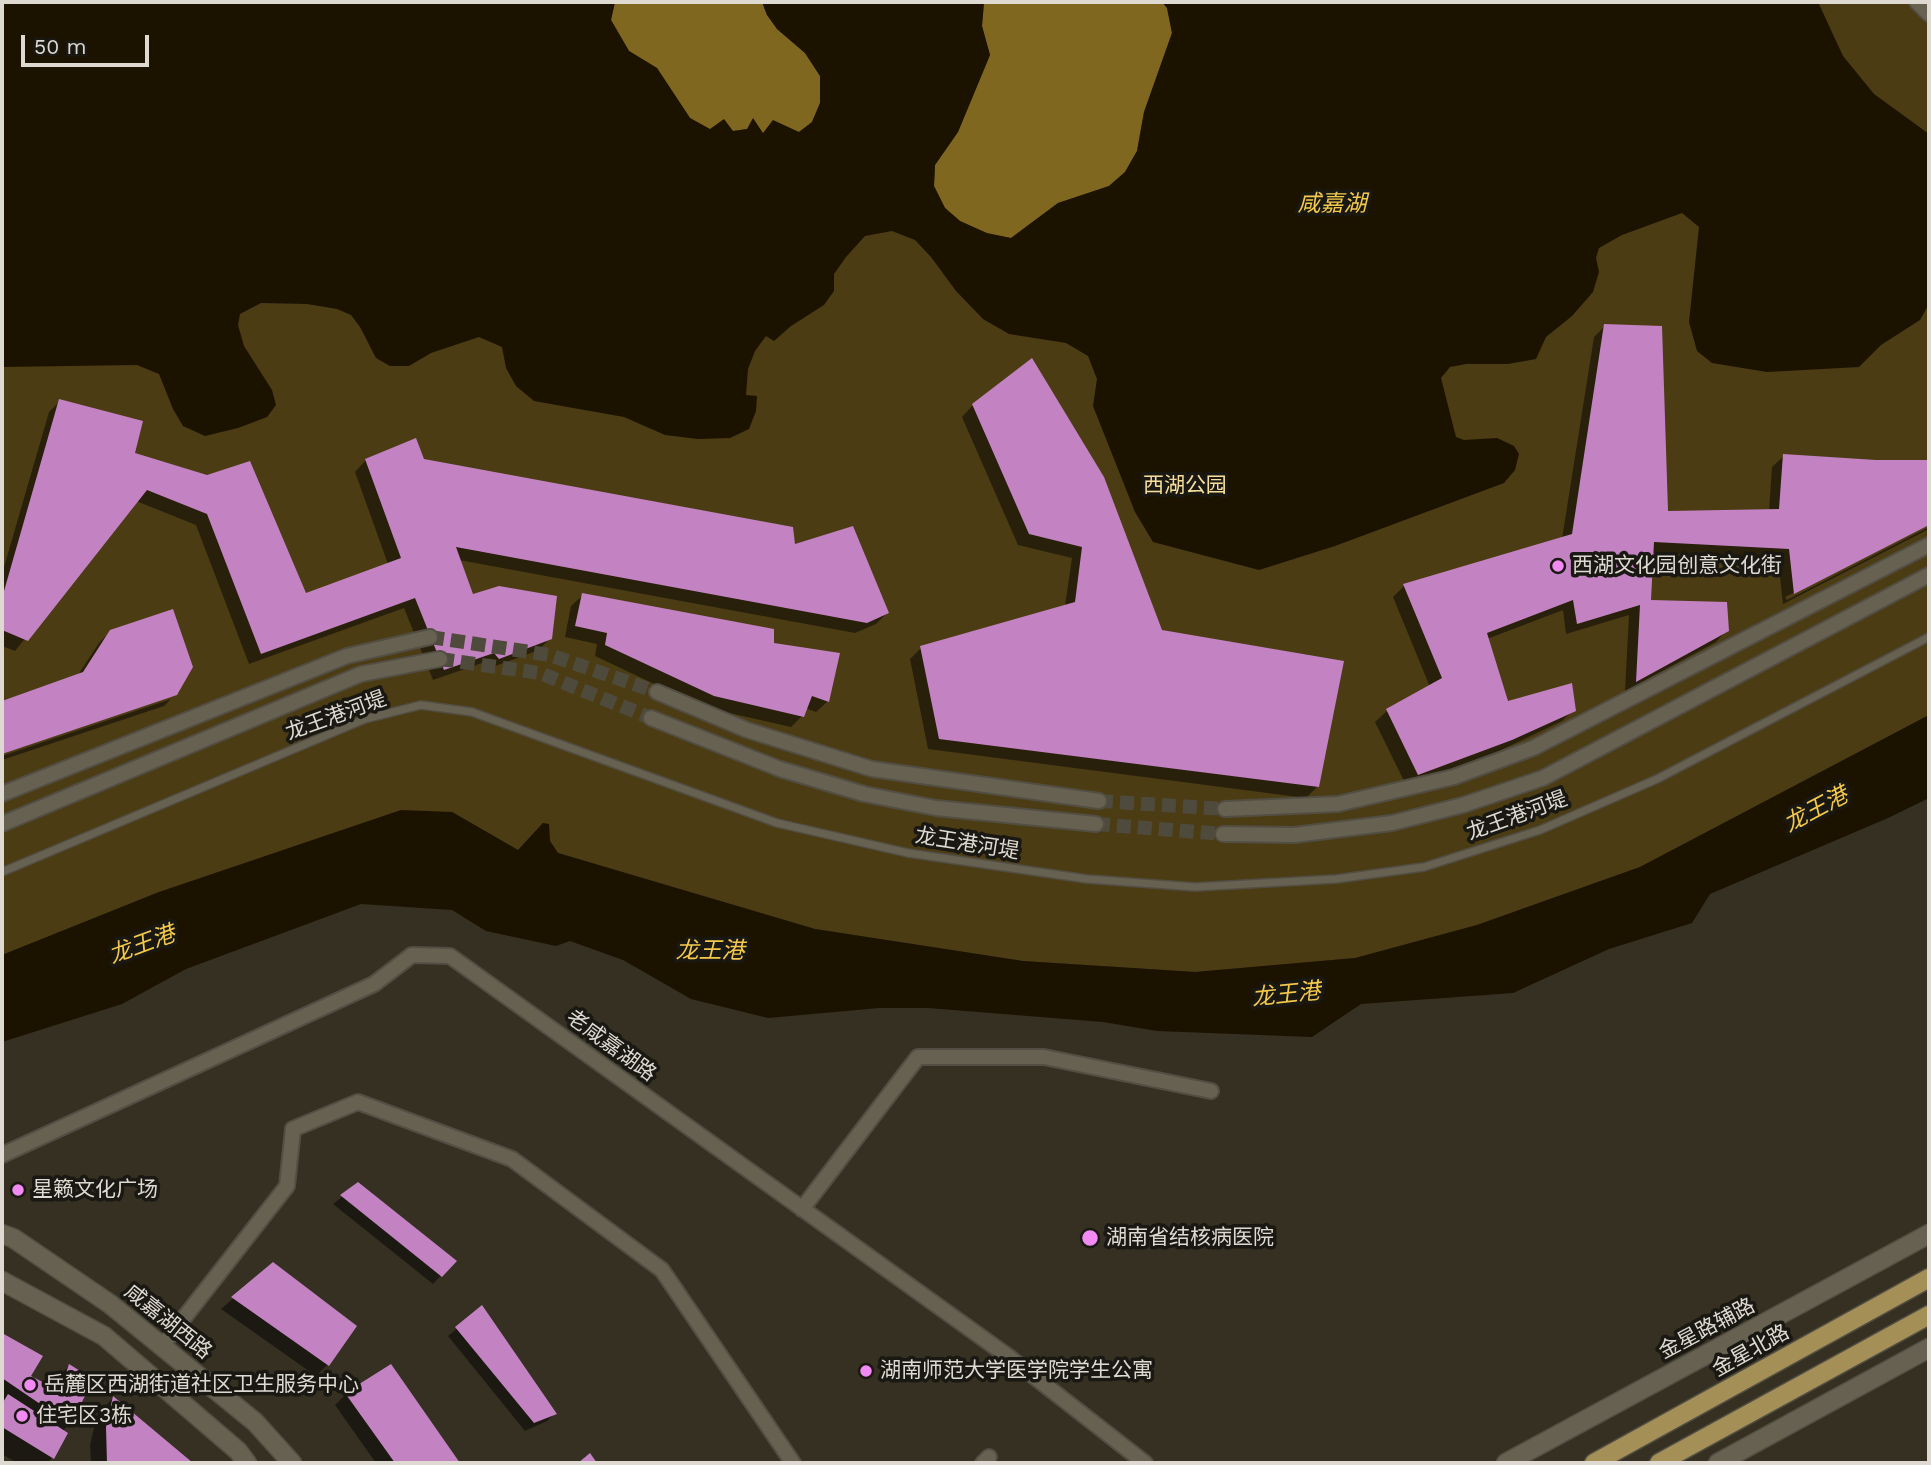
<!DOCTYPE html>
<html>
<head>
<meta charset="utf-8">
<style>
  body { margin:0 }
  #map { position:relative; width:1931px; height:1465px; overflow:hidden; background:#353022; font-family:"Work Sans",sans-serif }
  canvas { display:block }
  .frame { position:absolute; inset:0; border:4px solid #dedad2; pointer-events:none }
  .scale { position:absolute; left:21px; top:35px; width:128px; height:32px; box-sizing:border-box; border:4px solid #dedad2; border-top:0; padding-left:9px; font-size:21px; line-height:24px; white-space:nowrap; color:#dedad2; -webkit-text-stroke:5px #1a1812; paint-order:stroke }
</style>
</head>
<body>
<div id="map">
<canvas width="1931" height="1465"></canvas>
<div class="frame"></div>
<div class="scale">50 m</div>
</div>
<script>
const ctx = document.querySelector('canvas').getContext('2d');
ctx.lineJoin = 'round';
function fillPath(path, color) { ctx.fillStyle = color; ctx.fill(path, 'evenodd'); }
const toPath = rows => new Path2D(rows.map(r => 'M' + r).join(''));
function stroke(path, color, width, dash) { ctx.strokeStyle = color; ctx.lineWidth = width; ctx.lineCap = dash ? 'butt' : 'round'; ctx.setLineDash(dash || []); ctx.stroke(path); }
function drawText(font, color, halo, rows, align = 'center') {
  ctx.font = font + ' "Work Sans","Noto Sans SC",sans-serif'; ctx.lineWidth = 7; ctx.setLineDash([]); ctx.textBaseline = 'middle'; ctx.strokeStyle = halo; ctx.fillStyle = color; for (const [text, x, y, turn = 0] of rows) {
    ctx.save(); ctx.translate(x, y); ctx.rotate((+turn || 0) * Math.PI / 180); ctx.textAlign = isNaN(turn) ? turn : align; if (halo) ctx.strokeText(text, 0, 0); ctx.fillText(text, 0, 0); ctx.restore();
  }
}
fillPath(toPath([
  [2,2,1929,2,1929,715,1640,867,1477,925,1356,958,1195,972,1023,961,815,929,558,853,550,841,543,823,518,850,452,812,159,892,2,955]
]), '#4b3c14');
fillPath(toPath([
  [615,2,762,2,767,15,777,29,805,53,820,76,820,103,812,122,799,132,769,127,763,134,747,129,733,131,710,130,690,118,657,68,629,51,611,20],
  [984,2,1162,2,1167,8,1172,33,1144,112,1137,151,1125,172,1109,186,1058,203,1011,238,987,234,960,221,945,208,934,186,935,165,958,132,990,55,982,26]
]), '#806720');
fillPath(toPath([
  [2,2,615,2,611,20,629,51,657,68,690,118,710,129,724,119,733,131,747,129,753,118,763,133,773,120,799,132,812,122,820,103,820,76,805,53,777,29,767,15,762,2,984,2,982,26,990,55,958,132,935,165,934,186,945,208,960,221,987,233,1011,238,1058,203,1109,186,1125,172,1137,151,1144,112,1172,33,1167,8,1162,2,1818,2,1843,56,1874,94,1929,134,1929,304,1920,320,1881,345,1859,367,1767,372,1712,363,1697,351,1689,322,1699,227,1682,213,1622,235,1599,248,1596,258,1599,272,1593,292,1572,316,1546,337,1536,359,1508,364,1466,364,1450,367,1441,378,1456,437,1464,440,1497,438,1514,446,1519,454,1515,470,1504,483,1335,546,1259,570,1153,542,1135,512,1093,406,1097,379,1088,356,1066,343,1009,334,983,319,956,291,931,257,915,240,892,231,865,236,846,257,834,274,834,291,824,305,791,326,774,341,766,336,755,351,748,369,746,395,757,396,756,411,749,429,730,438,698,439,665,435,624,417,534,401,516,386,506,368,502,347,479,337,431,353,409,366,390,366,376,358,360,327,351,315,337,309,307,304,261,303,240,314,238,325,244,346,272,390,276,405,267,417,238,428,205,436,183,426,173,409,159,374,137,365,2,367],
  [1929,715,1929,798,1888,818,1710,894,1692,923,1609,949,1513,993,1361,1004,1312,1037,1157,1031,1103,1022,928,1008,879,1008,768,1018,691,999,623,960,570,941,556,946,486,931,452,910,361,904,186,969,122,1004,2,1042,2,955,159,892,401,810,452,812,518,850,543,823,549,824,550,841,558,853,815,929,1023,961,1195,972,1355,958,1477,925,1640,867]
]), '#1c1200');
fillPath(toPath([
  [1605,326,1666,512,1769,511,1772,467,1784,456,1876,462,1929,462,1929,523,1785,597,1787,600,1929,527,1929,529,1783,604,1778,559,1652,553,1649,601,1727,630,1716,642,1625,691,1629,615,1566,634,1563,610,1487,639,1507,703,1574,710,1562,721,1499,751,1406,785,1375,722,1387,711,1430,687,1393,597,1404,586,1562,539,1594,337],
  [60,401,133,454,207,477,305,595,388,564,355,472,366,460,423,460,793,547,887,613,876,624,855,633,459,560,472,597,550,638,539,650,487,669,482,663,433,680,404,608,249,664,196,525,136,501,15,651,2,646,2,574,49,412],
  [973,405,1161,631,1317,787,1306,798,928,749,910,659,921,648,1065,606,1072,558,1018,545,962,417],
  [583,595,772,644,828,701,816,712,805,708,802,716,791,727,703,707,595,656,597,644,565,637,571,606],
  [111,631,176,694,172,697,172,695,2,752,2,703,78,675,99,643],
  [171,699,164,706,2,760,2,756],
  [358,1184,454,1261,433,1284,333,1204],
  [273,1264,354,1327,327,1365,316,1376,221,1309],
  [481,1308,555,1413,547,1421,525,1431,448,1336],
  [2,1335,41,1357,28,1376,50,1388,52,1383,69,1366,70,1424,62,1431,53,1457,47,1463,17,1463,2,1454],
  [390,1366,458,1463,376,1463,335,1405,346,1394],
  [113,1398,190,1463,91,1463,90,1445,97,1415]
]), '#0007');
fillPath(toPath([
  [1604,324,1662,326,1668,511,1779,509,1783,454,1876,460,1929,460,1929,525,1794,594,1789,549,1654,542,1651,600,1727,602,1729,631,1636,682,1640,605,1577,624,1573,600,1487,633,1508,701,1572,683,1576,711,1512,740,1418,775,1386,709,1442,678,1403,584,1572,534],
  [1032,358,1104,477,1162,630,1344,661,1319,787,939,739,920,646,1075,602,1082,547,1029,534,972,404],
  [59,399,143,421,135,453,207,475,250,461,306,593,401,558,365,459,416,438,424,459,793,527,795,544,853,526,889,613,867,623,456,547,473,594,499,586,557,596,552,639,499,659,494,653,444,670,415,598,261,654,207,514,147,490,28,641,2,630,2,598],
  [582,593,774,629,774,643,840,653,829,702,812,696,804,717,714,696,605,645,607,633,575,626],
  [173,609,193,667,177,695,2,754,2,701,83,672,110,630],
  [358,1182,457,1261,442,1277,340,1195],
  [273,1262,357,1326,329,1366,231,1297],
  [482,1305,557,1414,534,1423,455,1327],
  [2,1333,43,1356,31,1376,60,1391,69,1364,93,1379,71,1425,2,1378],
  [391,1364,460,1463,395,1463,345,1393],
  [8,1394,68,1433,54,1459,2,1427,2,1404],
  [113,1396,193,1463,107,1463,106,1427],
  [590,1453,597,1463,578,1463]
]), '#c383c3');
stroke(toPath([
  [430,637,550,655,657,692],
  [440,659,540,673,651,718],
  [1099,801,1225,809],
  [1096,824,1223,834]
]), '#4e4a3c', 14, [14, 7]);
const lane = toPath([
  [2,872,365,719,421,705,472,712,777,823,908,853,1087,879,1195,887,1336,879,1424,867,1540,830,1657,779,1929,637]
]);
const street = toPath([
  [1917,2,1929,14],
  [657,692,747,730,872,769,1099,801],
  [651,718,780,769,864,794,936,808,1096,824],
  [2,794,347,656,430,637],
  [1225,809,1338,804,1454,777,1533,748,1929,545],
  [2,824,361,674,440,659],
  [1223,834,1294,835,1392,823,1463,805,1543,778,1929,575],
  [2,1155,374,984,412,955,450,956,1009,1357,1145,1463],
  [802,1209,918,1057,1044,1057,1211,1091],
  [162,1346,287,1186,293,1129,358,1102,512,1159,662,1270,793,1463],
  [983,1463,989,1457]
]);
const secondary = toPath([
  [2,1234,13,1238,110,1304,255,1422,292,1463],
  [2,1281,104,1336,238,1451,247,1463],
  [1506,1463,1929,1234],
  [1718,1463,1929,1348]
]);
const primary = toPath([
  [1594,1463,1929,1278],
  [1659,1463,1929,1315]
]);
stroke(lane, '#524e43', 10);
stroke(street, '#524e43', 18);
stroke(secondary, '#524e43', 21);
stroke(primary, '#524e43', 21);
stroke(lane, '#676152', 7);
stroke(street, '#676152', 14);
stroke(secondary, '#676152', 18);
stroke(primary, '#a48f57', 18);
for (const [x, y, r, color] of [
  [1558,566,7,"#f28af3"],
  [18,1190,7,"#f28af3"],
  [1090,1238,9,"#f28af3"],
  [866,1371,7,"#f28af3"],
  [30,1385,7,"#f28af3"],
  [22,1416,7,"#f28af3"]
]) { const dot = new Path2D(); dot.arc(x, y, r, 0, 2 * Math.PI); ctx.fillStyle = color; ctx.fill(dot); stroke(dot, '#1a1812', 2.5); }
drawText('21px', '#f7de9d', '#1a1812', [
  ["西湖公园",1185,486]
]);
drawText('21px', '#dedad2', '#1a1812', [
  ["西湖文化园创意文化街",1572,566],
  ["星籁文化广场",32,1190],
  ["湖南省结核病医院",1106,1238],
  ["湖南师范大学医学院学生公寓",880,1371],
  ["岳麓区西湖街道社区卫生服务中心",44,1385],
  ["住宅区3栋",36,1416]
], 'left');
drawText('21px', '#dedad2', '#1a1812', [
  ["龙王港河堤",336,716,-20],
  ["龙王港河堤",1517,816,-20],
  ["龙王港河堤",967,844,9],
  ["老咸嘉湖路",611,1046,36],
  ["咸嘉湖西路",168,1322,39],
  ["金星路辅路",1707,1329,-28],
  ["金星北路",1751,1351,-29]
]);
drawText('italic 23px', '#f3c84c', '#1a1812', [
  ["咸嘉湖",1332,204],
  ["龙王港",1816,810,-28],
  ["龙王港",142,945,-20],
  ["龙王港",710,951],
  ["龙王港",1286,995,-6]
]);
</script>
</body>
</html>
